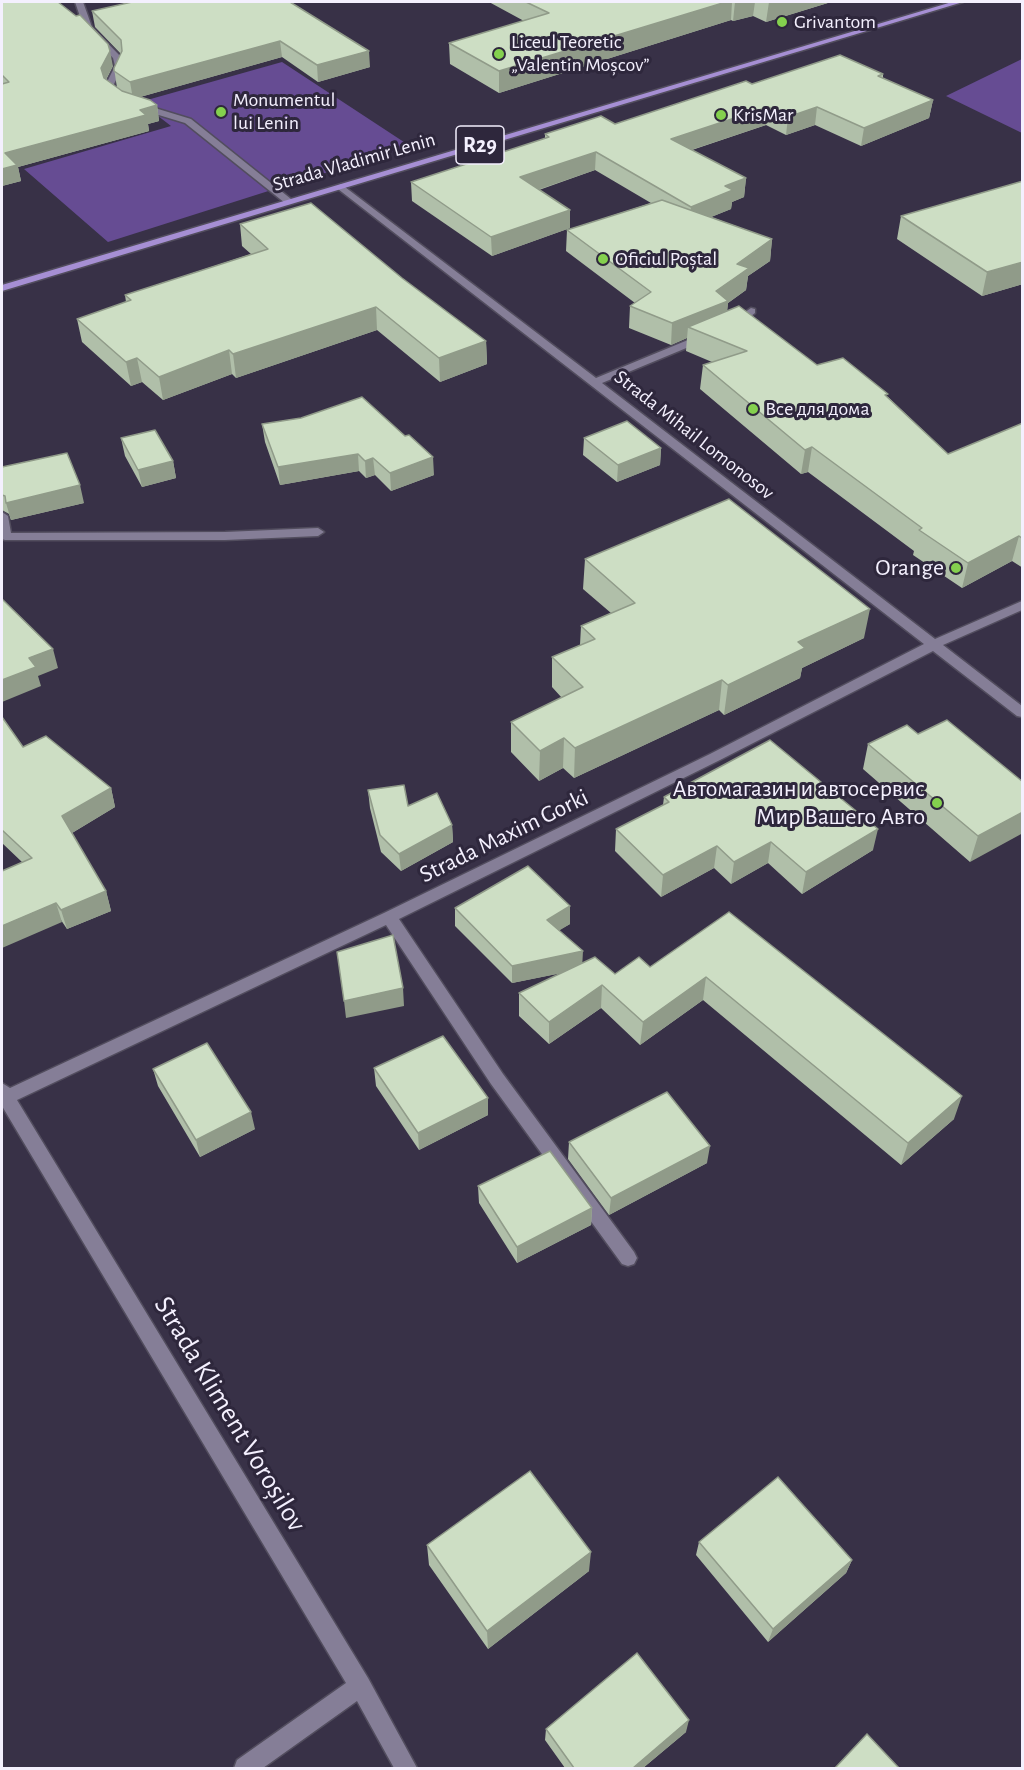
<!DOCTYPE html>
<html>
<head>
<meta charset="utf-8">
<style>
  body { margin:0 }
  #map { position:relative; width:1024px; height:1770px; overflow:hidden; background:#383147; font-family:"Alegreya Sans",sans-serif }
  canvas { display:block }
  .frame { position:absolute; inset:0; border:3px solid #f4f0fe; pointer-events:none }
</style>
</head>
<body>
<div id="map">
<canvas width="1024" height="1770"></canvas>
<div class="frame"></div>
</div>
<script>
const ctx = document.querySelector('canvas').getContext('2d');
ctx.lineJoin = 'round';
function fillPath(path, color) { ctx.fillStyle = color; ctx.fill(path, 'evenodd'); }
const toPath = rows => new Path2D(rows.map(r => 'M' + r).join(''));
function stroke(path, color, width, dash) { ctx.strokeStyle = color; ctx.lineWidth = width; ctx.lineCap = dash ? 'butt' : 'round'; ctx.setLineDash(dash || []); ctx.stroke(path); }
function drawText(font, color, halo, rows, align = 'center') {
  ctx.font = font + ' "Alegreya Sans",sans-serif'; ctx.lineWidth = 6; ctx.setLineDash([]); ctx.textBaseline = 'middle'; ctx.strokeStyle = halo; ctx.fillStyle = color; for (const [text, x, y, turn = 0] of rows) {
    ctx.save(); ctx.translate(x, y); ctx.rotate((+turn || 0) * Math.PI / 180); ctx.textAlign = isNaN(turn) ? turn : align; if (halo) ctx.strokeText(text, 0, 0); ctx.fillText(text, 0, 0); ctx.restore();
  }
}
fillPath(toPath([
  [1022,59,1022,133,946,96],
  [282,62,410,146,108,242,24,169,171,126,140,102]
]), '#664c93');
const minor = toPath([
  [75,2,83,2,92,27,121,57,123,66,114,84,115,89,132,101,191,119,291,199,291,203,285,203,185,123,126,105,108,92,106,84,115,66,113,58,84,28,75,2],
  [341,184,596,378,700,335,708,335,708,339,602,383,935,639,1022,601,1022,610,943,645,1022,706,1022,717,1017,716,933,651,720,760,399,919,503,1074,634,1252,637,1258,634,1264,628,1266,622,1264,491,1084,386,925,17,1100,368,1678,417,1768,394,1768,357,1701,263,1768,234,1768,237,1760,346,1683,2,1106,2,1083,10,1088,384,913,710,754,924,644,338,189,336,187,341,184],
  [751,308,755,309,755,313,736,328,728,328,728,324,751,308],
  [2,512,8,516,11,533,225,532,318,528,324,532,318,536,225,540,5,540,2,539,2,512]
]);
const major = toPath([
  [952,2,963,2,2,291,2,285,952,2]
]);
stroke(minor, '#524d5e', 3);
stroke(major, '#524d5e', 3);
fillPath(minor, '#857e97');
fillPath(major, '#a68fd4');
fillPath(toPath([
  [2,2,113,66,106,80,117,88,114,68,121,54,95,27,92,11,290,2,370,67,318,82,282,57,140,97,157,105,159,121,148,124,149,131,18,167,21,181,2,186],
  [489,2,831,2,766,22,753,16,733,21,731,20,499,93,450,64,449,43,524,21],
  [883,74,883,78,933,100,929,118,861,146,815,125,786,135,766,125,692,150,746,178,744,197,732,202,731,209,711,217,772,239,770,261,748,276,746,290,728,303,727,311,817,365,888,397,948,454,1023,423,1023,568,1012,561,962,588,913,555,914,551,808,472,801,474,700,389,703,365,712,362,686,351,687,338,671,345,629,328,630,306,635,303,566,251,567,230,651,203,595,170,539,190,570,210,570,228,492,256,412,201,411,182,545,139,545,134,615,124,752,84],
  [1023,181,1023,284,982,296,897,239,901,216],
  [240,224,402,278,486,341,487,364,440,382,377,330,236,378,232,374,163,400,142,382,131,386,82,342,77,319,126,302,125,295,251,254,242,246],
  [262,424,434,475,391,491,375,475,366,478,359,471,280,485,265,442],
  [121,438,173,461,176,478,142,487,125,456],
  [584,438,661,448,660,465,617,482,583,455],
  [2,467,84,503,11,520,9,514,2,510,2,511],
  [585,559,864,638,802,668,800,678,724,715,719,710,574,778,563,768,539,781,511,752,511,722,562,698,552,687,552,657,580,645,581,626,611,613,583,589],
  [2,717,23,747,111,788,115,807,72,833,106,891,111,911,67,929,22,862,2,843],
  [918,734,1023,782,970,862,863,769,868,744],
  [368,790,452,825,453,842,401,871,381,852,370,808],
  [664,797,873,850,802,894,768,863,731,884,714,868,661,897,615,851,616,829,663,805],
  [570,906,570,924,559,930,582,963,615,974,650,967,729,912,954,1119,901,1165,703,1000,640,1045,601,1008,549,1044,519,1016,519,993,561,973,512,983,455,926,455,908],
  [374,1068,488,1098,488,1115,419,1150,376,1086],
  [153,1069,255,1129,200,1157,158,1086],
  [569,1142,707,1163,609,1215,568,1159],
  [478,1186,592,1208,591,1225,517,1263,479,1203],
  [699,1542,852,1560,846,1573,768,1642,696,1555],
  [427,1545,589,1571,488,1649,429,1565],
  [546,1729,686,1732,643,1768,565,1768,545,1740]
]), '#b0bfa9');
fillPath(toPath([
  [726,2,732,2,731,20,499,93,499,71],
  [735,2,755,2,753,16,733,21],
  [769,2,831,2,766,22],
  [280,41,282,57,133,99,130,82],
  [110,51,113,66,104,83,101,68],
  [369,51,370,67,318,82,317,65],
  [933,100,929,118,861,146,864,128],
  [157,105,159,121,148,124,149,131,18,167,21,181,2,186,2,169,5,153],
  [768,107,766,125,670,157,671,139],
  [817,107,815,125,786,135,788,117],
  [596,152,595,170,520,196,520,177],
  [746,178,744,197,732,202,731,209,689,226,691,207,725,186],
  [570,210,570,228,492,256,491,237],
  [772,239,770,261,748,276,746,290,728,303,726,322,688,327,687,338,671,345,672,323,737,264],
  [1023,262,1023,284,982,296,987,272],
  [376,307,377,330,236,378,233,354],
  [486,341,487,364,440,382,439,358],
  [229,350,232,374,163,400,159,377],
  [137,358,142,382,131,386,126,362],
  [812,447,808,472,801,474,805,450],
  [661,448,660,465,617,482,618,465],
  [358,454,359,471,280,485,278,467],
  [433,457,434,475,391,491,390,473],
  [373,458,375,475,366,478,365,461],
  [173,461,176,478,142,487,138,470],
  [80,485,84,503,11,520,6,503],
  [1019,536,1012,561,962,588,968,563],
  [870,609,864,638,802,668,800,678,724,715,728,685,798,642],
  [53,649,58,668,38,676,41,686,2,702,2,680,29,658],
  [722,680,719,710,574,778,575,748],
  [564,738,563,768,539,781,540,751],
  [111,788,115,807,67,836,62,816],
  [1023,812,1023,833,970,862,978,836],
  [452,825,453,842,401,871,399,854],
  [878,829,873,850,802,894,806,872],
  [771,842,768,863,731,884,734,862],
  [717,846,714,868,661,897,663,875],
  [106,891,111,911,67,929,61,910],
  [56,903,62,922,2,948,2,926],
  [570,906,570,924,547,938,547,920],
  [583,951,582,969,512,983,512,966],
  [706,977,703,1000,640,1045,643,1022],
  [602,985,601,1008,549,1044,549,1022],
  [403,988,404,1006,346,1018,344,1001],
  [962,1096,954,1119,901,1165,908,1143],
  [488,1098,488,1115,419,1150,418,1133],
  [251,1112,255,1129,200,1157,196,1140],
  [710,1146,707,1163,609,1215,611,1198],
  [592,1208,591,1225,517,1263,517,1247],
  [591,1552,589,1571,488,1649,487,1631],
  [852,1560,846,1573,768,1642,773,1629],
  [689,1720,686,1732,643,1768,633,1768]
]), '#909b89');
const building = toPath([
  [2,2,58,2,76,16,80,15,108,44,110,51,101,68,104,78,122,91,150,100,157,105,140,110,146,115,5,153,17,165,2,169,2,84,9,82,2,75,2,2],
  [132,2,290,2,369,51,317,65,280,41,130,82,114,71,114,68,122,51,121,40,92,11,132,2],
  [526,2,726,2,499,71,449,43,549,13,526,2],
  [840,55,883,74,878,76,933,100,864,128,817,107,788,117,768,107,671,139,746,178,725,186,733,190,691,207,596,152,520,177,570,210,491,237,411,182,549,137,545,134,601,116,615,124,746,81,752,84,840,55],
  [1023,181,1023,262,987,272,901,216,1023,181],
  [662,200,772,239,737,264,749,268,716,291,728,301,672,323,630,306,651,292,567,230,662,200],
  [311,203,402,278,486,341,439,358,376,307,233,354,229,350,159,377,137,358,126,362,77,319,131,300,125,295,268,249,240,224,311,203],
  [739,306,817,365,843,358,888,394,885,395,948,454,1023,423,1023,539,1019,536,968,563,919,530,922,528,812,447,805,450,703,365,747,351,688,327,739,306],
  [362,397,405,436,409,435,433,457,390,473,373,458,365,461,358,454,278,467,262,424,301,418,362,397],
  [627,421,661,448,618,465,584,438,627,421],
  [155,430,173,461,138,470,121,438,155,430],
  [67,453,80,485,6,503,5,496,2,495,2,467,67,453],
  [729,499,870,609,798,642,805,648,728,685,722,680,575,748,564,738,540,751,511,722,583,687,552,657,595,639,581,626,635,603,585,559,729,499],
  [2,599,53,649,29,658,36,667,2,680,2,599],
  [2,717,23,747,46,736,111,788,62,816,106,891,61,910,56,903,2,926,2,871,32,858,2,830,2,717],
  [947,720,1023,782,1023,812,978,836,868,744,907,725,918,734,947,720],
  [770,740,878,829,806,872,771,842,734,862,717,846,663,875,616,829,669,802,664,797,770,740],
  [404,785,408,806,437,793,452,825,399,854,380,835,368,790,404,785],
  [528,866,570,906,547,920,583,951,512,966,455,908,528,866],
  [729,912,962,1096,908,1143,706,977,643,1022,602,985,549,1022,519,993,595,957,615,974,639,957,650,967,729,912],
  [393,935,403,988,344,1001,337,952,393,935],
  [443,1036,488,1098,418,1133,374,1068,443,1036],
  [207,1043,251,1112,196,1140,153,1069,207,1043],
  [667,1092,710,1146,611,1198,569,1142,667,1092],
  [550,1151,592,1208,517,1247,478,1186,550,1151],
  [530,1471,591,1552,487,1631,427,1545,530,1471],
  [778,1477,852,1560,773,1629,699,1542,778,1477],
  [637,1653,689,1720,633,1768,574,1768,546,1729,637,1653],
  [867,1734,899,1768,835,1768,867,1734]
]);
fillPath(building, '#cddec4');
stroke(building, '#909b89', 1.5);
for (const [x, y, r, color] of [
  [782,22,6,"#84d04e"],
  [499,54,6,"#84d04e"],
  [221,112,6,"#84d04e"],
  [721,115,6,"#84d04e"],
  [603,259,6,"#84d04e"],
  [753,409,6,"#84d04e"],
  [956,568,6,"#84d04e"],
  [937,803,6,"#84d04e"]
]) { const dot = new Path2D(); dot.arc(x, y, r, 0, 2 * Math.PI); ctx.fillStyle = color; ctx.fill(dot); stroke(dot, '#2e273c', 2); }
drawText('20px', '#f4f0fe', '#2e273c', [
  ["Grivantom",794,22],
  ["Liceul Teoretic",511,42],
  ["„Valentin Moșcov”",511,65],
  ["Monumentul",233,100],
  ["lui Lenin",233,123],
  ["KrisMar",733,115],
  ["Oficiul Poștal",615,259],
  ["Все для дома",765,409]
], 'left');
drawText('20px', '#f4f0fe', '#2e273c', [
  ["Strada Vladimir Lenin",354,162,-16],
  ["Strada Mihail Lomonosov",694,435,38]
]);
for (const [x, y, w] of [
  [480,145,48]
]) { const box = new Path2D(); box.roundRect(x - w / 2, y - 19, w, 38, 4.5); ctx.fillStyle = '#2e273c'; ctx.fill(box); stroke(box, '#f4f0fe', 1.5); }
drawText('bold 22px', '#f4f0fe', null, [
  ["R29",480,145]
]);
drawText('24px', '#f4f0fe', '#2e273c', [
  ["Orange",944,568],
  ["Автомагазин и автосервис",925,789],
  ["Мир Вашего Авто",925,817]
], 'right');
drawText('24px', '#f4f0fe', '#2e273c', [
  ["Strada Maxim Gorki",504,836,-26]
]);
drawText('28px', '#f4f0fe', '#2e273c', [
  ["Strada Kliment Voroșilov",230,1414,59]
]);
</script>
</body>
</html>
